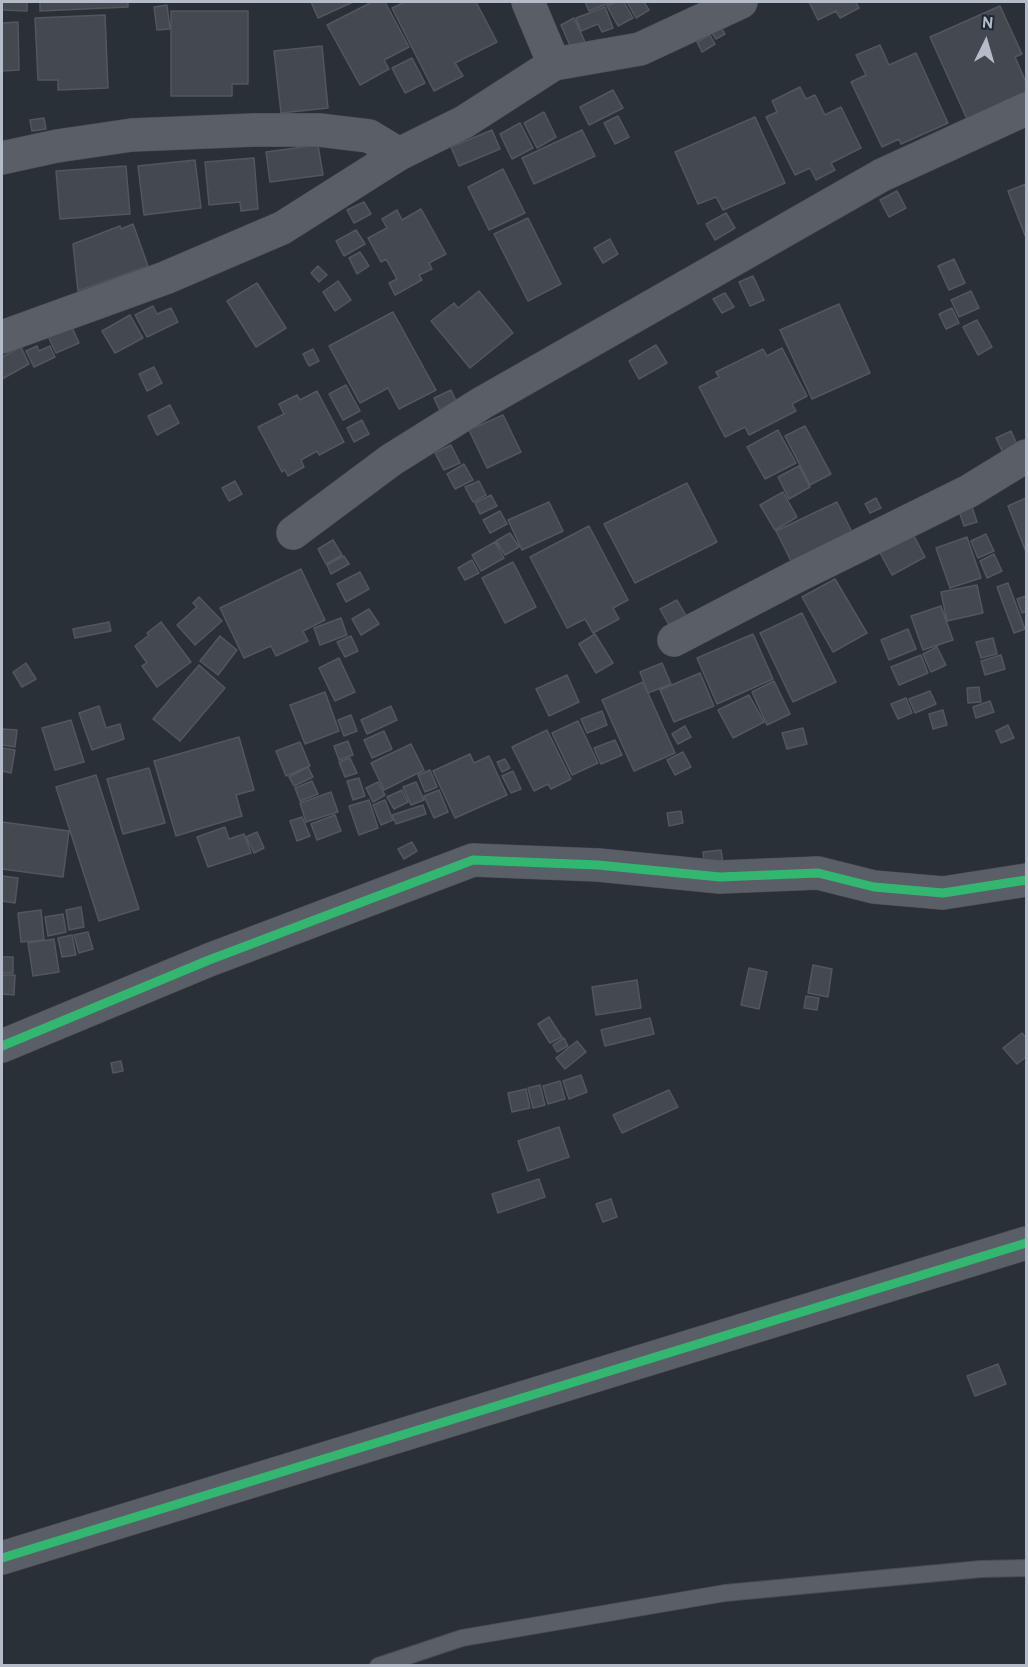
<!DOCTYPE html>
<html>
<head>
<meta charset="utf-8">
<style>
  body { margin:0 }
  #map { position:relative; width:1028px; height:1667px; overflow:hidden; background:#2a3038; font-family:Overpass,sans-serif }
  canvas { display:block }
  .frame { position:absolute; inset:0; border:3px solid #b4bcc9; pointer-events:none }
  .north { position:absolute; left:956px; top:12px; width:60px; height:60px; -webkit-text-stroke:4px #1d2633; paint-order:stroke; rotate:5deg; font-size:16px; font-weight:700; line-height:24px; text-align:center; color:#b4bcc9 }
  .north::after { content:''; display:block; margin:auto; width:21px; height:27px; background:#b4bcc9; clip-path:polygon(50% 0,100% 100%,50% 72%,0 100%) }
</style>
</head>
<body>
<div id="map">
<canvas width="1028" height="1667"></canvas>
<div class="frame"></div>
<div class="north">N</div>
</div>
<script>
const ctx = document.querySelector('canvas').getContext('2d');
ctx.lineJoin = 'round';
function fillPath(path, color) { ctx.fillStyle = color; ctx.fill(path, 'evenodd'); }
const toPath = rows => new Path2D(rows.map(r => 'M' + r).join(''));
function stroke(path, color, width, dash) { ctx.strokeStyle = color; ctx.lineWidth = width; ctx.lineCap = dash ? 'butt' : 'round'; ctx.setLineDash(dash || []); ctx.stroke(path); }
const building = toPath([
  [2,2,27,2,27,11,2,10,2,2],
  [40,2,128,2,128,7,40,11,40,2],
  [311,2,353,2,318,18,311,2],
  [372,2,385,2,409,47,384,60,389,69,360,85,327,25,372,2],
  [405,2,476,2,497,42,455,63,463,76,434,91,392,8,405,2],
  [585,2,612,2,589,11,585,2],
  [616,2,624,2,633,18,618,26,607,6,616,2],
  [627,2,644,2,649,10,636,18,627,2],
  [809,2,856,2,859,8,840,18,836,11,818,20,809,2],
  [167,5,170,29,157,30,154,7,167,5],
  [1000,6,1022,54,1015,57,1026,82,1026,92,967,119,930,37,1000,6],
  [605,7,613,28,602,32,598,24,581,31,576,18,605,7],
  [171,11,248,11,248,84,232,84,232,96,171,96,171,11],
  [105,15,108,88,58,90,58,80,38,80,35,18,105,15],
  [574,18,586,44,572,50,561,25,574,18],
  [716,18,725,34,716,39,706,24,716,18],
  [18,22,19,70,2,71,2,23,18,22],
  [710,35,715,44,702,52,697,42,710,35],
  [880,45,889,65,916,53,948,123,901,144,899,139,882,147,851,82,866,75,856,55,880,45],
  [322,46,328,108,281,113,274,51,322,46],
  [412,58,425,83,405,93,392,68,412,58],
  [800,87,806,99,815,95,825,115,841,107,861,148,831,163,835,170,816,180,810,168,795,175,766,117,777,112,772,101,800,87],
  [613,90,623,108,589,125,580,107,613,90],
  [544,112,556,137,537,148,524,123,544,112],
  [618,116,629,137,615,144,604,123,618,116],
  [755,117,785,183,723,210,716,197,698,204,675,152,755,117],
  [44,118,46,129,32,131,30,120,44,118],
  [520,123,533,148,512,159,500,134,520,123],
  [492,130,500,149,459,166,451,147,492,130],
  [582,130,595,156,534,184,522,158,582,130],
  [318,145,323,175,270,182,266,152,318,145],
  [254,158,258,209,241,211,240,202,209,205,205,162,254,158],
  [195,160,201,208,144,215,138,166,195,160],
  [126,166,130,214,60,219,56,171,126,166],
  [503,169,525,213,489,230,468,187,503,169],
  [1026,184,1026,238,1008,191,1026,184],
  [897,191,906,208,889,217,880,200,897,191],
  [364,202,371,214,354,223,347,210,364,202],
  [421,209,446,254,429,263,432,269,419,275,422,280,395,295,389,283,397,279,386,259,381,262,368,238,387,228,382,219,397,210,402,220,421,209],
  [726,213,735,228,715,240,706,224,726,213],
  [528,218,561,284,528,301,494,234,528,218],
  [133,224,148,266,78,291,73,244,120,226,121,229,133,224],
  [356,230,365,244,344,256,336,241,356,230],
  [610,239,618,254,603,263,594,248,610,239],
  [360,252,369,266,357,274,349,258,360,252],
  [954,259,965,283,949,290,938,266,954,259],
  [318,266,327,275,319,282,311,273,318,266],
  [753,276,764,300,750,306,739,282,753,276],
  [338,281,351,300,335,311,323,292,338,281],
  [257,283,286,328,256,347,227,301,257,283],
  [479,291,513,333,470,368,431,321,454,303,458,308,479,291],
  [971,291,979,308,959,317,951,300,971,291],
  [725,293,734,307,722,313,713,299,725,293],
  [839,304,870,373,812,399,780,330,839,304],
  [153,306,157,314,171,308,178,322,147,337,135,315,153,306],
  [952,308,959,323,946,329,939,314,952,308],
  [393,312,436,390,399,409,388,388,360,403,329,346,393,312],
  [130,315,143,338,115,353,102,331,130,315],
  [977,320,992,347,978,355,963,327,977,320],
  [70,323,79,343,56,353,47,334,70,323],
  [656,345,667,363,639,379,629,361,656,345],
  [37,346,39,351,50,346,55,357,34,367,26,351,37,346],
  [21,347,29,364,2,379,2,357,21,347],
  [782,348,807,396,792,404,796,411,749,435,745,427,725,437,699,387,719,377,716,372,763,349,767,356,782,348],
  [313,349,319,361,309,366,303,354,313,349],
  [154,367,162,383,147,391,139,374,154,367],
  [346,385,360,411,343,420,329,394,346,385],
  [451,390,458,405,441,413,434,398,451,390],
  [317,391,344,442,319,455,317,451,301,460,304,467,288,476,285,470,282,472,258,427,284,414,279,404,297,395,300,400,317,391],
  [170,405,179,423,157,435,148,416,170,405],
  [503,415,521,452,487,468,469,430,503,415],
  [362,420,369,434,354,442,347,428,362,420],
  [805,426,831,474,810,485,785,436,805,426],
  [778,430,796,463,765,479,747,447,778,430],
  [1011,431,1020,451,1005,457,996,438,1011,431],
  [451,445,460,463,444,470,435,453,451,445],
  [464,464,473,480,455,489,447,474,464,464],
  [799,466,810,487,789,499,778,477,799,466],
  [235,481,242,494,229,501,222,488,235,481],
  [479,481,486,495,473,502,465,487,479,481],
  [687,483,717,542,635,583,604,524,687,483],
  [783,492,797,517,775,530,760,505,783,492],
  [491,495,497,506,480,514,475,503,491,495],
  [876,498,881,508,870,513,865,504,876,498],
  [1026,498,1026,552,1008,506,1026,498],
  [549,502,563,531,522,550,508,520,549,502],
  [837,502,854,536,793,565,776,531,837,502],
  [972,507,977,522,964,526,959,511,972,507],
  [500,511,507,524,490,533,483,520,500,511],
  [589,526,628,600,613,608,619,619,593,633,585,619,567,628,530,557,589,526],
  [510,533,519,547,505,555,496,541,510,533],
  [913,534,925,557,892,575,879,551,913,534],
  [986,534,994,551,978,558,971,541,986,534],
  [967,537,981,578,950,588,936,548,967,537],
  [333,540,342,555,326,564,318,549,333,540],
  [495,542,504,558,481,571,472,555,495,542],
  [994,554,1002,571,987,578,980,561,994,554],
  [344,556,349,564,331,574,327,565,344,556],
  [472,560,479,573,465,580,458,568,472,560],
  [513,562,536,607,505,623,482,578,513,562],
  [301,569,325,620,303,631,308,641,276,656,271,646,244,658,220,608,301,569],
  [360,572,369,589,346,602,337,584,360,572],
  [835,579,867,633,833,652,802,597,835,579],
  [1008,583,1025,629,1014,633,997,587,1008,583],
  [977,585,983,613,947,621,941,592,977,585],
  [1026,596,1026,611,1022,613,1017,599,1026,596],
  [199,597,222,621,195,645,177,625,197,607,193,603,199,597],
  [677,600,689,621,672,630,660,609,677,600],
  [941,606,953,640,923,650,911,616,941,606],
  [369,609,379,624,361,635,352,619,369,609],
  [802,613,836,682,793,702,760,633,802,613],
  [341,618,347,635,320,645,314,628,341,618],
  [109,622,111,631,75,638,73,629,109,622],
  [161,622,191,662,157,687,142,666,147,663,135,646,149,635,147,633,161,622],
  [908,629,916,649,889,660,881,640,908,629],
  [595,634,613,663,596,673,579,644,595,634],
  [753,634,773,679,717,704,697,658,753,634],
  [220,636,237,650,218,675,200,661,220,636],
  [351,636,358,651,345,657,337,642,351,636],
  [993,638,997,654,981,658,976,642,993,638],
  [937,647,946,665,931,672,923,654,937,647],
  [921,655,928,673,899,685,891,667,921,655],
  [1001,655,1005,669,985,675,981,661,1001,655],
  [339,658,355,692,335,701,319,668,339,658],
  [26,663,36,679,22,687,13,672,26,663],
  [662,663,671,684,648,693,640,672,662,663],
  [199,665,225,688,180,741,153,719,199,665],
  [700,673,714,706,674,722,660,690,700,673],
  [567,675,579,702,549,716,536,689,567,675],
  [774,681,790,714,767,725,752,692,774,681],
  [643,682,675,753,634,771,602,700,643,682],
  [979,687,981,702,968,703,967,688,979,687],
  [930,691,936,704,915,713,909,699,930,691],
  [325,692,339,731,305,744,290,705,325,692],
  [749,695,764,722,733,738,718,710,749,695],
  [906,698,912,713,898,719,891,704,906,698],
  [990,701,994,712,976,718,973,707,990,701],
  [99,706,106,728,120,724,124,739,92,750,79,713,99,706],
  [391,706,397,720,367,734,361,720,391,706],
  [943,710,947,725,933,729,929,714,943,710],
  [602,711,607,725,587,733,581,719,602,711],
  [351,715,357,731,344,736,338,720,351,715],
  [71,720,84,762,55,770,42,728,71,720],
  [578,721,598,763,572,775,552,733,578,721],
  [1008,725,1014,738,1001,743,996,731,1008,725],
  [685,726,691,737,678,744,672,734,685,726],
  [803,728,807,744,787,749,782,733,803,728],
  [2,729,17,730,15,747,2,745,2,729],
  [547,730,571,779,551,789,548,784,534,791,512,747,547,730],
  [384,731,392,749,372,758,364,740,384,731],
  [239,737,254,790,236,795,242,816,176,836,154,761,239,737],
  [615,740,622,755,601,764,594,748,615,740],
  [348,741,353,755,339,760,334,746,348,741],
  [300,742,310,766,286,776,276,751,300,742],
  [411,744,424,770,384,790,371,763,411,744],
  [2,748,15,750,11,773,2,771,2,748],
  [683,752,691,767,675,775,667,760,683,752],
  [470,754,474,763,489,756,507,795,455,818,433,771,470,754],
  [350,758,357,773,345,777,339,762,350,758],
  [505,759,510,768,502,772,497,762,505,759],
  [308,767,313,777,294,786,289,777,308,767],
  [149,768,165,823,123,834,107,779,149,768],
  [430,770,437,787,425,792,418,775,430,770],
  [513,771,521,789,511,793,502,776,513,771],
  [96,775,139,909,99,921,56,787,96,775],
  [359,778,365,796,353,800,347,781,359,778],
  [312,781,318,794,300,801,295,788,312,781],
  [378,782,385,795,373,802,366,788,378,782],
  [416,782,424,800,411,805,403,787,416,782],
  [402,790,408,802,394,809,387,797,402,790],
  [439,790,448,812,434,818,424,796,439,790],
  [331,792,338,812,306,822,300,803,331,792],
  [369,800,378,828,359,835,349,806,369,800],
  [385,800,393,820,381,825,373,805,385,800],
  [423,805,426,814,396,824,392,815,423,805],
  [681,811,683,823,669,826,667,813,681,811],
  [335,815,341,831,317,840,311,824,335,815],
  [302,817,310,836,297,841,290,821,302,817],
  [2,822,69,831,63,877,2,869,2,822],
  [225,827,229,839,244,834,251,853,208,867,197,837,225,827],
  [257,832,264,848,254,853,246,837,257,832],
  [412,842,417,851,404,859,398,849,412,842],
  [721,850,724,869,705,871,703,852,721,850],
  [2,876,18,878,15,903,2,901,2,876],
  [81,907,84,927,69,930,66,910,81,907],
  [41,910,44,940,21,942,18,913,41,910],
  [63,914,66,932,48,936,45,917,63,914],
  [88,932,93,949,79,953,74,935,88,932],
  [72,935,76,955,62,957,58,938,72,935],
  [54,939,59,972,33,976,28,943,54,939],
  [2,957,13,957,13,973,2,973,2,957],
  [813,965,832,969,828,997,808,993,813,965],
  [749,968,767,972,759,1009,741,1005,749,968],
  [2,975,15,975,14,995,2,994,2,975],
  [637,980,641,1008,596,1015,592,987,637,980],
  [806,996,819,998,817,1010,804,1008,806,996],
  [549,1017,562,1037,550,1043,538,1024,549,1017],
  [650,1018,654,1034,605,1046,601,1030,650,1018],
  [1022,1033,1026,1038,1026,1057,1017,1064,1003,1048,1022,1033],
  [564,1038,568,1046,557,1052,553,1045,564,1038],
  [577,1041,586,1052,565,1069,556,1058,577,1041],
  [121,1061,123,1071,113,1073,111,1063,121,1061],
  [581,1075,587,1092,569,1099,563,1081,581,1075],
  [560,1081,565,1099,548,1104,543,1086,560,1081],
  [540,1085,545,1105,533,1108,528,1088,540,1085],
  [526,1089,530,1108,512,1112,508,1093,526,1089],
  [669,1090,678,1107,622,1133,613,1115,669,1090],
  [559,1127,569,1157,528,1171,518,1141,559,1127],
  [539,1179,545,1197,498,1213,492,1194,539,1179],
  [611,1199,617,1217,603,1222,596,1204,611,1199],
  [998,1364,1006,1384,975,1396,967,1376,998,1364]
]);
fillPath(building, '#444950');
stroke(building, '#52575f', 1.5);
const service = toPath([
  [378,1666,462,1638,725,1593,981,1569,1026,1568]
]);
const minor = toPath([
  [528,2,554,64],
  [2,158,57,146,132,135,254,130,319,130,369,136,399,154],
  [2,337,165,278,282,228,399,154,464,122,554,64,640,49,741,2],
  [293,533,391,460,482,403,882,175,1026,109],
  [674,640,797,576,969,491,1026,456],
  [2,1046,209,960,473,860,598,865,720,877,818,873,874,887,943,893,1026,880],
  [2,1558,1026,1243]
]);
stroke(service, '#484c53', 18);
stroke(minor, '#484c53', 34);
stroke(service, '#5a5e66', 16);
stroke(minor, '#5a5e66', 33);
stroke(toPath([
  [2,1046,209,960,473,860,598,865,720,877,818,873,874,887,943,893,1026,880],
  [2,1558,1026,1243]
]), '#33b770', 9);
</script>
</body>
</html>
